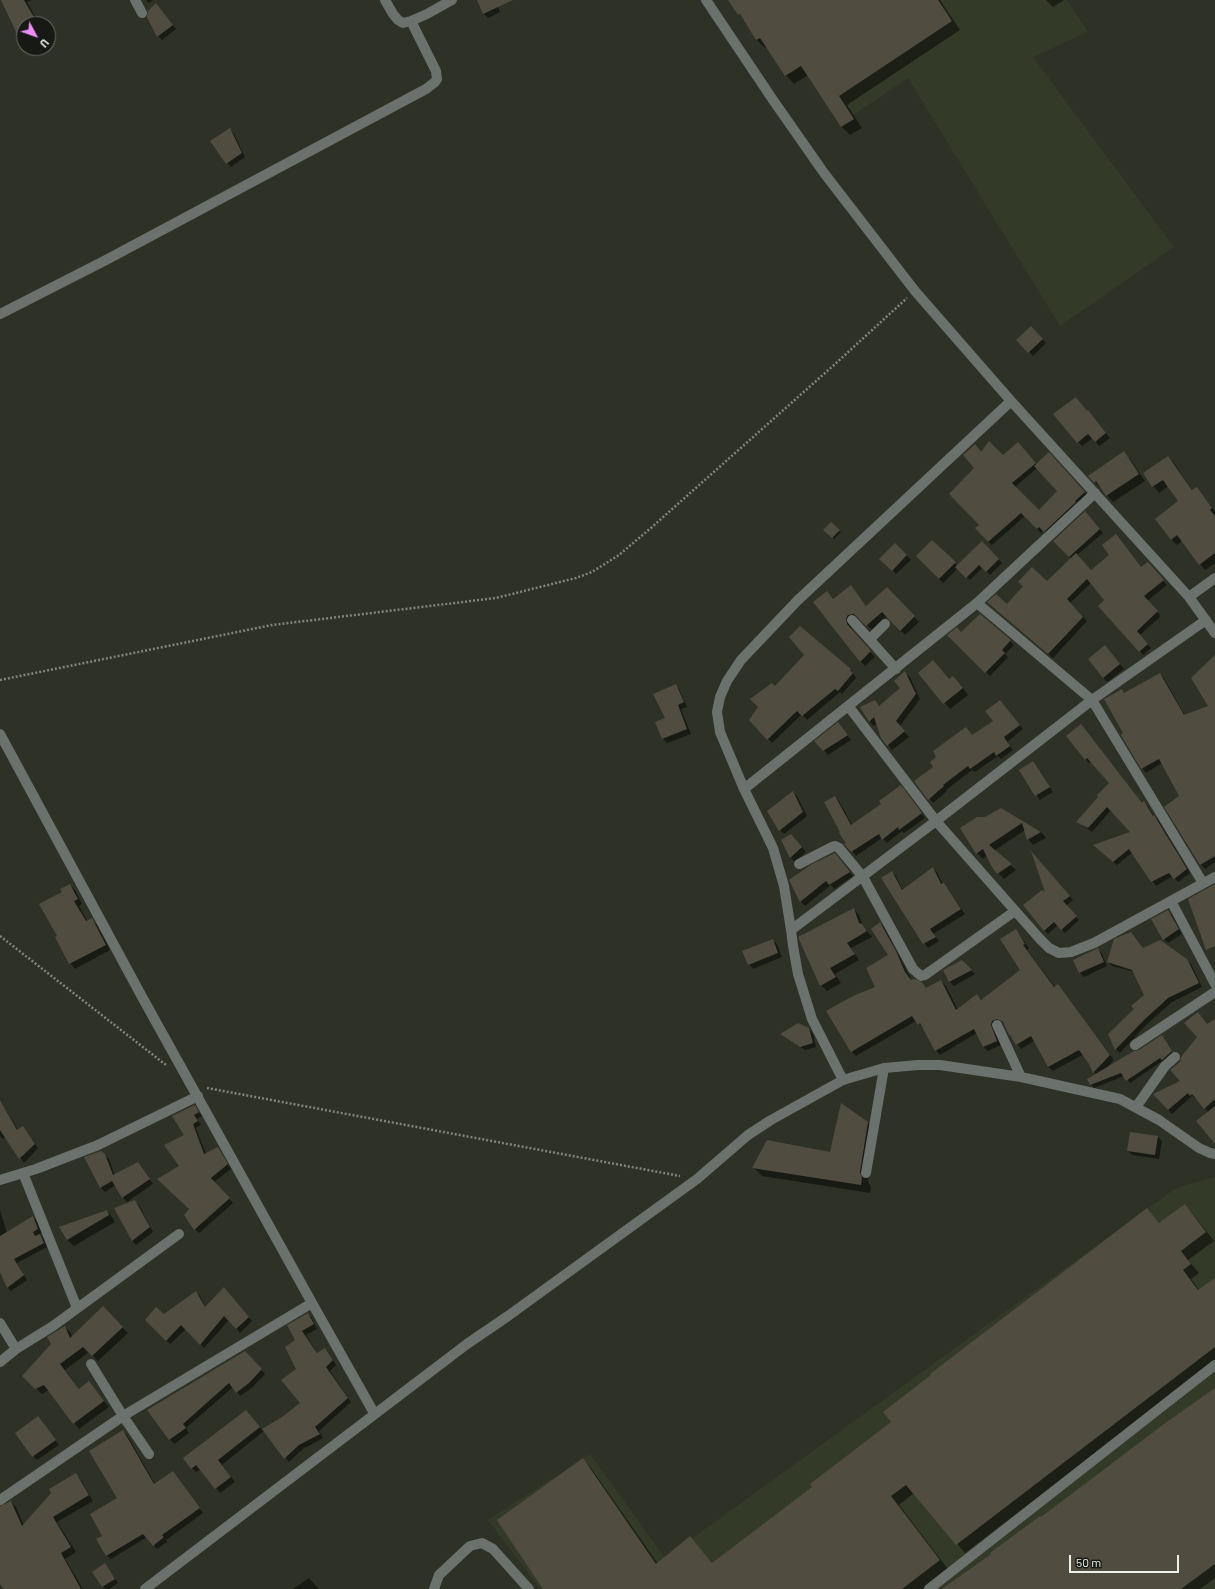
<!DOCTYPE html>
<style>
body{margin:0}
#map{position:relative;width:1215px;height:1589px;overflow:hidden;background:#2e3226;font-family:Barlow,sans-serif}
canvas{display:block}
.north{position:absolute;left:16px;top:16px;width:40px;height:40px;box-sizing:border-box;background:#171914;border:1px solid #6d6f69;border-radius:50%;rotate:131deg;font-size:11px;font-weight:700;line-height:16px;text-align:center;color:#edefe8}
.north::after{content:'';display:block;margin:auto;width:14px;height:18px;background:#ed8cfa;clip-path:polygon(50% 0,100% 100%,50% 72%,0 100%)}
.scale{position:absolute;left:1069px;top:1555px;width:110px;height:18px;box-sizing:border-box;border:2px solid #edefe8;border-top:0;padding-left:5px;font-size:12px;line-height:14px;white-space:nowrap;color:#edefe8;-webkit-text-stroke:3px #171914;paint-order:stroke}
</style>
<div id="map">
<canvas width="1215" height="1589"></canvas>
<div class="north">U</div>
<div class="scale">50 m</div>
</div>
<script>
const context = document.querySelector('canvas').getContext('2d');
context.lineJoin = 'round';
function fillPath(path, color) {
  context.fillStyle = color;
  context.fill(path, 'evenodd');
}
function poly(rows) {
  const path = new Path2D();
  for (const r of rows) {
    path.moveTo(r[0], r[1]);
    for (let i = 2; i < r.length; i += 2) path.lineTo(r[i], r[i + 1]);
  }
  return path;
}
function trace(path, color, width, dash) {
  context.strokeStyle = color;
  context.lineWidth = width;
  context.lineCap = dash ? 'butt' : 'round';
  context.setLineDash(dash || []);
  context.stroke(path);
}
fillPath(poly([
 [766,0,1067,0,1088,32,1033,57,1174,247,1060,326,908,78,849,118],
 [1215,1177,1215,1589,919,1589,918,1587,914,1589,540,1589,488,1520,590,1454,665,1558,1176,1188]
]), '#343a28');
fillPath(poly([
 [2,0,31,0,27,2,39,24,24,24],
 [146,0,153,0,149,3],
 [478,0,495,0,500,12,488,18,484,14],
 [733,0,940,0,960,30,847,105,862,128,850,135,842,127,808,75,794,84,786,75,767,47,765,48,757,40,745,20,739,14],
 [1046,0,1064,0,1053,7],
 [156,4,176,29,162,40,158,36,148,17],
 [230,130,234,134,245,157,231,167,227,163],
 [1031,328,1046,343,1033,356,1018,340],
 [1088,411,1110,438,1099,446,1093,438,1082,446,1055,414],
 [1022,447,1037,465,1053,458,1088,496,1048,535,1044,530,1041,533,1025,516,992,545,988,542,980,525,976,468,981,453,1003,456],
 [1037,468,1058,491,1039,511,1015,487],
 [1123,453,1130,459,1145,481,1113,502,1095,482],
 [1168,457,1174,463,1193,491,1196,488,1215,511,1215,563,1205,570,1182,541,1177,545,1171,539,1179,501,1168,486,1159,493,1144,474],
 [1088,516,1103,533,1077,555,1092,572,1152,567,1167,585,1147,601,1161,616,1140,635,1151,648,1143,655,1106,600,1091,583,1070,603,1087,621,1053,658,993,606,1008,606,1047,582,1072,559,1054,541],
 [831,523,841,532,834,539,825,530],
 [932,541,958,566,982,543,1002,563,990,575,983,567,970,580,958,568,943,583,917,556],
 [895,544,911,560,896,574,881,558],
 [851,586,867,607,887,588,919,622,905,635,887,616,872,630,860,619,853,620,850,624,852,630,875,657,865,666,860,661,832,597,833,599],
 [800,628,851,670,856,678,842,694,840,692,807,720,802,714,772,743,750,720,775,688,805,655],
 [961,633,1010,641,1014,645,1005,654,1008,657,990,676,948,635],
 [1105,646,1124,669,1107,682,1089,659],
 [1215,656,1215,862,1205,869,1201,865,1166,807,1180,796,1162,763,1146,773,1142,768,1122,735,1125,733,1122,690,1125,693,1160,674,1164,678,1185,716,1209,706],
 [905,673,910,677,920,699,900,726,909,737,892,750,888,745,877,723,874,726,869,721,875,702,880,707,901,688],
 [919,673,959,683,968,695,950,709],
 [675,685,679,689,687,707,681,709,691,734,667,743,663,739,666,719],
 [1000,701,1023,729,1007,742,1013,750,1001,759,998,756,975,772,972,770,946,790,947,791,933,803,915,781,995,721],
 [842,728,851,740,828,755,816,741],
 [1068,736,1142,804,1144,803,1148,806,1154,816,1158,820,1190,873,1178,882,1173,876,1156,886,1133,852,1117,865,1099,849,1132,832,1111,810,1092,832,1078,822,1111,783,1091,762,1089,763,1085,759],
 [1033,763,1053,792,1040,800,1020,771],
 [905,791,925,818,904,833,902,831,887,843,882,838,856,856,846,844,847,843,835,797,839,801,852,825],
 [793,792,797,796,807,816,784,834,780,830],
 [1001,809,1041,832,1046,838,1033,845,1028,839,1025,830,994,851,1016,870,1004,879,993,867,987,855,983,859,977,853,985,818],
 [795,839,806,852,795,862,791,858,782,840],
 [1033,855,1073,900,1066,906,1079,920,1065,933,1058,925,1048,934,1044,930,1047,895],
 [838,858,853,876,834,889,831,885,805,906,801,902,790,880],
 [933,868,937,872,943,885,948,889,965,914,933,934,939,941,928,948,924,943,892,872,896,876,903,891],
 [70,885,75,890,82,904,79,906,88,922,91,920,97,925,110,950,75,969,70,963,59,937,63,892],
 [854,909,859,915,863,926,872,937,851,948,859,960,835,974,841,983,827,991,821,985],
 [1168,911,1172,915,1182,934,1168,943,1164,939],
 [880,923,884,927,912,981,921,983,927,989,941,981,946,986,958,1010,977,996,982,1000,1022,970,1016,930,1029,948,1027,950,1055,987,1058,985,1062,990,1114,1060,1107,1067,1139,1051,1162,1036,1174,1055,1166,1062,1164,1060,1130,1083,1124,1076,1094,1088,1088,1079,1096,1075,1084,1054,1053,1071,1048,1067,1034,1041,1021,1049,1002,1022,996,1025,1001,1045,988,1051,983,1047,977,1033,940,1055,936,1050,924,1028,923,1028,916,1021,856,1056,852,1052,889,956],
 [1135,937,1144,949,1186,960,1191,964,1202,987,1172,1002,1147,1024,1120,1053,1116,1049,1109,1034,1136,1009,1145,995,1135,972,1112,966,1108,962],
 [773,940,777,944,782,957,753,969,749,964],
 [1098,949,1102,954,1107,966,1084,977,1080,973,1074,960],
 [962,961,975,974,954,986,950,982,944,971],
 [1215,1020,1215,1143,1209,1113,1196,1098,1195,1099,1192,1096,1172,1114,1168,1110,1181,1081,1180,1062,1207,1025],
 [809,1029,813,1034,816,1047,805,1050,782,1035],
 [0,1100,18,1130,23,1127,38,1148,24,1163,6,1137,3,1139,0,1136],
 [194,1106,202,1116,197,1119,201,1125,196,1128,206,1154,217,1149,231,1169,214,1182,233,1203,199,1233,195,1229,181,1166,185,1135],
 [868,1123,876,1131,868,1181,871,1188,870,1193,762,1176,753,1167,830,1153],
 [1131,1133,1158,1137,1162,1141,1159,1159,1132,1155,1128,1151],
 [101,1152,109,1159,115,1176,138,1163,153,1184,127,1202,123,1198,116,1185,105,1192,101,1188,86,1158],
 [134,1201,139,1205,153,1232,136,1245,132,1241],
 [1185,1205,1193,1214,1214,1241,1188,1260,1199,1273,1191,1279,1199,1290,1215,1279,1215,1361,965,1553,914,1493,899,1505,948,1569,922,1589,544,1589,583,1460,591,1468,658,1564,690,1537,713,1564,813,1487,892,1423,1147,1209,1160,1224],
 [0,1210,7,1233,33,1217,37,1221,42,1233,40,1234,44,1239,47,1247,17,1263,27,1280,11,1291,7,1287,0,1269],
 [107,1211,113,1218,115,1222,74,1246,67,1240],
 [196,1292,200,1296,206,1308,228,1293,252,1321,240,1333,229,1320,204,1348,186,1329,170,1344,146,1320,164,1315],
 [103,1308,128,1333,98,1361,89,1352,65,1370,80,1390,89,1382,109,1407,79,1429,49,1390,42,1394,24,1376,53,1344,65,1327,71,1333,72,1337],
 [308,1314,312,1318,317,1329,306,1335,318,1354,325,1349,329,1353,336,1365,330,1371,351,1402,319,1431,323,1438,303,1449,289,1462,265,1430,222,1465,235,1482,220,1493,201,1469,196,1472,192,1468,250,1416,262,1430,283,1418,302,1403,298,1369,297,1340],
 [244,1352,265,1374,253,1387,240,1396,233,1387,186,1428,189,1433,174,1444,148,1410],
 [1215,1389,1215,1578,1200,1589,944,1589],
 [38,1418,59,1445,37,1460,33,1456],
 [123,1431,127,1435,155,1484,177,1477,203,1513,166,1540,167,1542,157,1549,147,1537,111,1559,106,1555,104,1536,118,1498],
 [76,1475,81,1480,93,1501,57,1522,76,1552,65,1559,83,1589,5,1589,0,1581,0,1507,11,1502,16,1507,24,1526],
 [105,1565,118,1583,109,1589,105,1589,103,1586],
 [309,1578,319,1589,293,1589]
]), '#0007');
fillPath(poly([
 [1,0,24,0,38,24,24,24,24,49],
 [477,0,513,0,483,14],
 [728,0,938,0,952,21,839,96,854,119,841,127,801,66,785,76,760,38,756,40,740,14,738,15],
 [156,3,173,25,157,37,147,17,148,11],
 [230,128,242,153,226,164,210,141],
 [1031,326,1043,339,1028,353,1016,340],
 [1076,397,1087,411,1088,410,1106,433,1095,442,1088,434,1077,443,1053,414],
 [989,441,1003,455,1018,442,1036,463,1012,483,1039,510,1057,491,1034,466,1049,452,1085,492,1075,501,1076,502,1044,532,1039,527,1037,529,1021,513,988,542,975,528,979,525,949,494,974,468,963,455,975,444,981,452],
 [1124,451,1139,474,1106,496,1096,481,1094,483,1088,476],
 [1168,456,1192,490,1197,487,1212,508,1210,510,1215,516,1215,553,1199,565,1177,535,1171,540,1155,519,1178,501,1163,480,1152,487,1143,473],
 [1085,511,1100,529,1069,557,1053,541],
 [831,522,840,530,832,538,823,530],
 [1116,534,1141,567,1148,562,1164,580,1144,596,1158,611,1137,631,1148,644,1139,652,1098,606,1104,600,1087,579,1067,599,1083,617,1048,654,987,602,996,594,1007,604,1023,586,1018,582,1032,567,1047,581,1076,553,1091,570,1109,555,1102,545],
 [932,540,956,562,939,579,916,556],
 [982,541,999,559,986,572,979,565,966,578,955,567],
 [895,543,907,555,892,571,879,559],
 [851,585,866,606,887,587,915,616,900,631,882,612,866,626,854,614,848,615,846,618,847,624,871,651,860,662,813,602,827,591,833,599],
 [980,614,1011,640,1002,650,1005,653,985,673,947,635,957,627,961,632],
 [800,626,851,669,850,670,853,673,838,691,835,689,802,716,797,711,767,740,749,720,758,707,750,699,772,683,775,686,804,655,789,637],
 [1105,645,1120,664,1103,678,1088,659],
 [1215,655,1215,856,1200,865,1164,807,1179,796,1159,759,1141,769,1121,735,1123,733,1104,699,1122,689,1124,693,1160,673,1184,715,1208,706,1191,678],
 [933,660,949,679,953,676,963,688,943,704,918,673],
 [905,671,916,694,896,721,905,731,887,746,881,738,874,717,869,722,860,707,875,700,879,706,900,688,894,681],
 [676,684,684,702,678,705,687,729,662,739,655,722,665,718,653,694],
 [1000,700,1020,725,1004,737,1010,746,996,756,994,752,970,769,968,766,943,785,944,786,928,800,914,781,933,767,930,762,936,757,933,751,966,727,972,735,993,721,985,711],
 [838,722,848,735,823,751,814,741],
 [1081,724,1142,803,1144,801,1153,816,1154,815,1187,869,1174,879,1169,873,1151,882,1129,849,1113,862,1093,845,1130,832,1107,807,1088,828,1076,822,1098,797,1097,795,1109,783,1087,758,1085,760,1066,736],
 [1033,761,1050,787,1035,796,1019,770],
 [901,785,922,813,899,830,898,827,882,840,879,834,851,852,844,844,846,843,839,833,840,832,824,802,835,796,851,825,881,804,879,801],
 [793,791,803,812,779,831,767,811],
 [1001,808,1041,832,1027,840,1022,823,989,845,1012,864,997,874,992,867,983,849,976,854,960,828,977,817,985,817],
 [791,834,802,847,790,858,781,840],
 [1031,851,1070,896,1063,901,1077,916,1061,930,1054,922,1044,931,1023,905,1042,890,1045,892],
 [835,853,850,872,829,885,826,881,800,902,789,880,812,864],
 [933,867,941,884,944,883,961,909,930,929,936,937,923,944,881,878,892,871,902,890],
 [70,884,78,899,74,901,86,921,92,918,106,945,69,964,55,937,57,936,39,904,62,892,60,889],
 [1215,884,1215,946,1206,950,1188,899],
 [854,908,859,923,862,924,867,931,847,943,855,954,830,968,836,977,820,986,798,937],
 [1168,910,1179,929,1163,940,1151,919],
 [880,922,896,951,905,972,911,980,914,979,922,982,926,988,941,980,956,1010,977,994,981,1000,1020,970,1000,939,1016,929,1025,944,1023,945,1054,987,1058,984,1110,1055,1093,1073,1089,1064,1079,1050,1048,1067,1031,1036,1016,1045,1010,1035,1009,1035,1003,1022,997,1019,992,1021,991,1025,997,1041,983,1047,974,1029,935,1051,920,1023,918,1025,912,1016,851,1052,826,1011,853,996,875,987,866,968,888,955,871,929],
 [1131,932,1143,948,1160,940,1187,959,1199,983,1168,998,1144,1020,1115,1050,1108,1034,1134,1009,1131,1006,1144,995,1132,970,1107,962,1114,939],
 [773,939,778,953,748,965,742,951],
 [1098,948,1104,962,1079,973,1073,960],
 [962,960,972,970,949,982,943,970],
 [1198,1012,1207,1024,1215,1019,1215,1099,1204,1109,1192,1094,1190,1096,1188,1093,1168,1110,1153,1094,1180,1081,1170,1070,1180,1062,1181,1057,1197,1037,1184,1023],
 [798,1023,809,1028,813,1043,800,1047,780,1034],
 [1162,1035,1172,1051,1162,1060,1160,1058,1126,1081,1121,1073,1090,1085,1087,1079,1134,1051,1139,1050],
 [0,1100,17,1130,23,1126,35,1144,19,1159,0,1130],
 [841,1103,868,1122,860,1172,862,1178,861,1185,752,1168,767,1140,830,1152],
 [195,1105,199,1112,194,1115,198,1121,193,1124,204,1154,218,1147,228,1164,211,1178,230,1198,194,1230,184,1215,189,1209,157,1179,179,1166,164,1145,184,1135,172,1116],
 [1215,1106,1215,1144,1196,1121],
 [1130,1132,1158,1136,1155,1155,1127,1151],
 [101,1151,105,1154,113,1175,138,1162,150,1179,122,1198,112,1181,100,1188,84,1157],
 [135,1200,150,1227,132,1241,114,1208],
 [1185,1204,1206,1232,1181,1251,1191,1264,1183,1270,1198,1290,1215,1278,1215,1347,956,1545,906,1485,891,1496,940,1560,902,1589,543,1589,497,1520,583,1458,656,1564,690,1536,712,1563,812,1487,810,1484,891,1422,883,1412,931,1375,930,1374,1147,1208,1159,1223],
 [107,1210,109,1215,67,1240,59,1227],
 [33,1216,38,1229,33,1232,35,1236,40,1234,44,1243,14,1259,24,1275,7,1288,0,1272,0,1236],
 [224,1287,249,1317,236,1329,224,1316,200,1345,181,1325,166,1341,145,1320,156,1307,164,1314,196,1291,205,1307],
 [103,1306,123,1327,92,1356,83,1347,60,1364,79,1389,89,1381,104,1401,73,1424,44,1385,35,1389,22,1376,51,1344,47,1337,65,1326,70,1338],
 [308,1313,314,1324,302,1331,317,1353,325,1348,333,1360,326,1367,348,1398,315,1427,320,1434,299,1445,284,1459,262,1429,282,1417,300,1403,281,1380,296,1369,285,1347,295,1340,287,1325],
 [245,1351,262,1369,249,1383,236,1393,229,1383,183,1424,186,1428,169,1440,147,1410],
 [1215,1388,1215,1564,1181,1589,942,1589,991,1554,990,1553,1040,1516,1041,1517,1168,1421],
 [246,1410,260,1427,218,1460,231,1477,215,1489,196,1465,191,1469,183,1458],
 [38,1416,56,1440,32,1457,15,1433],
 [123,1430,154,1484,173,1471,200,1508,162,1535,164,1537,153,1546,143,1534,106,1556,96,1539,102,1536,90,1514,117,1498,89,1451],
 [76,1473,89,1495,53,1517,71,1547,61,1553,81,1589,4,1589,0,1584,0,1506,11,1501,22,1526,51,1493,49,1489],
 [105,1563,115,1579,102,1587,92,1572]
]), '#514c40');
trace(poly([
 [0,680,272,625,496,598,576,578,592,572,619,555,652,527,834,365,907,298],
 [0,936,166,1065],
 [207,1088,680,1176]
]), '#81847a', 2.5, [2, 2]);
trace(poly([
 [135,0,142,13],
 [385,0,393,14,398,20,403,23,411,21,427,14,452,0],
 [706,0,773,100,824,173,915,291,1011,401,1189,597,1215,633],
 [0,314,106,260,426,89,435,82,437,79,436,71,411,21],
 [1189,597,1215,578],
 [977,603,1092,700,1203,883],
 [852,620,896,669],
 [870,639,885,624],
 [849,707,936,821,1040,939,1049,948,1059,953,1071,952,1094,943,1215,877],
 [0,734,141,995,312,1303,374,1413],
 [744,789,977,603,1095,493],
 [799,864,832,847,835,846,839,848,863,877,913,969,921,976,925,975,1015,911],
 [1171,901,1215,984],
 [791,930,784,886,773,848,744,789,720,732,717,712,720,697,727,681,741,660,797,601,1011,401],
 [997,1025,1021,1077],
 [1135,1045,1215,992],
 [843,1080,812,1019,798,974,793,946,791,930,936,821,1092,700,1206,620],
 [1136,1107,1165,1066,1175,1057],
 [23,1173,77,1308],
 [866,1173,884,1068],
 [0,1180,36,1169,98,1145,198,1096],
 [0,1323,16,1349],
 [0,1362,16,1349,53,1326,179,1234],
 [91,1364,123,1416,149,1454],
 [0,1500,123,1416,312,1303],
 [145,1589,467,1344,508,1316,697,1179,748,1135,771,1120,843,1080,884,1068,918,1065,940,1065,1021,1077,1120,1099,1159,1120,1199,1148,1210,1153,1215,1154],
 [434,1589,439,1575,470,1546,482,1543,493,1549,529,1589],
 [929,1589,1215,1365]
]), '#6b716d', 10);
</script>
